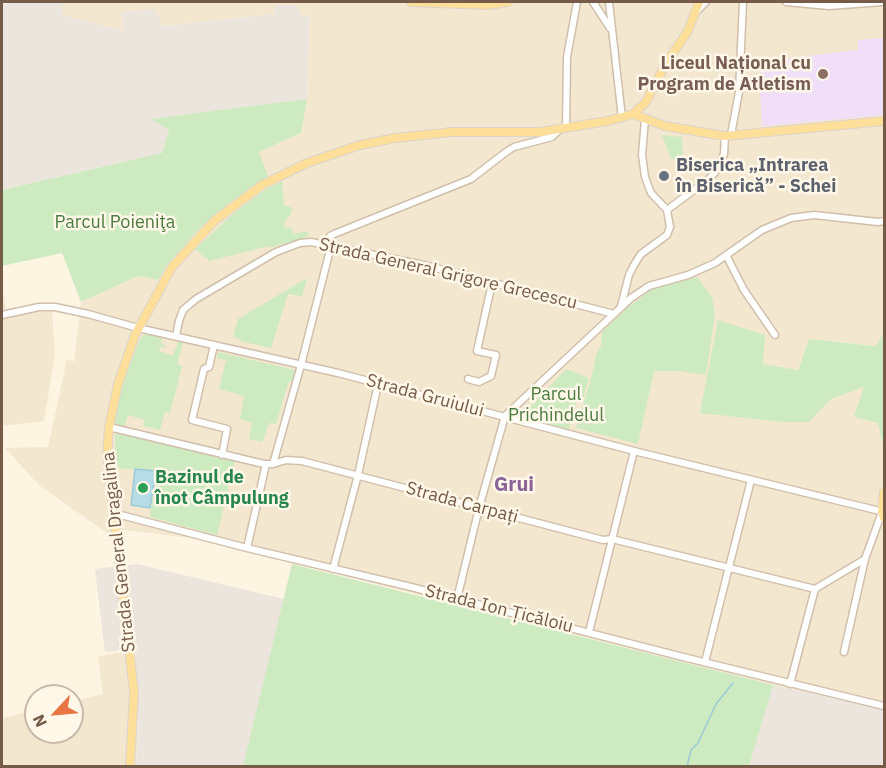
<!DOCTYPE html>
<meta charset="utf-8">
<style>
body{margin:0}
#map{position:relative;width:886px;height:768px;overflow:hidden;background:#fdf4e2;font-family:"IBM Plex Sans",sans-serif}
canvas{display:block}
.frame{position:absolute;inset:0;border:3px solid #755b48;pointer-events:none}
.north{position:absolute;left:24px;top:684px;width:60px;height:60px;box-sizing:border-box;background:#fff8e9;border:2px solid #c8b9a9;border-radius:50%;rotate:244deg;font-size:16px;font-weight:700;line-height:24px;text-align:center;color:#755b48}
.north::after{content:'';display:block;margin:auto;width:21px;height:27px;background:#ea7544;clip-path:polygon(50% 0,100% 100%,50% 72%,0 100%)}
</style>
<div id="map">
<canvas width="886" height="768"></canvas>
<div class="frame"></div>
<div class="north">N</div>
</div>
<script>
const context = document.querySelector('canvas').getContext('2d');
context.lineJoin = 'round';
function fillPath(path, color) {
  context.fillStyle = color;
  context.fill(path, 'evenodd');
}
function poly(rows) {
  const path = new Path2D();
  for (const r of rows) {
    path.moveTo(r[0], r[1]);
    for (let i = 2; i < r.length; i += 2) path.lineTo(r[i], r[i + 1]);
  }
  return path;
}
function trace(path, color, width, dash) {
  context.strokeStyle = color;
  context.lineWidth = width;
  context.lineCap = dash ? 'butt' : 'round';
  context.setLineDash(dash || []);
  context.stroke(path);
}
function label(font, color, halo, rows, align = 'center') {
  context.font = font + ' "IBM Plex Sans",sans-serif';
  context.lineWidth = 5;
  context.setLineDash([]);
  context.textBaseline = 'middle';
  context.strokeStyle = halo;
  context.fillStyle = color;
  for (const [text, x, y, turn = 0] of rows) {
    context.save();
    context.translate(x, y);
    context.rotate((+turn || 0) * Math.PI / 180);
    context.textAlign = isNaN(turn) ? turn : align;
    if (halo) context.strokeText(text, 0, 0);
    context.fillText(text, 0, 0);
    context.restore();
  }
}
fillPath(poly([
 [63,2,884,2,884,332,877,346,809,339,798,370,762,364,700,412,783,422,809,422,831,399,864,386,879,423,883,445,884,446,884,709,773,685,204,540,126,530,110,535,40,486,5,448,48,447,67,359,74,362,81,302,138,276,158,280,167,265,200,228,231,202,259,152,301,133,307,99,310,15,301,16,297,9,275,5,274,14,163,26,121,12,125,31,61,15],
 [2,284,7,315,52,311,55,355,44,421,2,426],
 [125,652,138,730,136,766,2,766,2,718,36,710,36,732,72,732,72,702,103,694,98,656]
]), '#f4e7d0');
fillPath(poly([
 [8,2,63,2,62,15,124,31,121,12,155,9,163,26,274,14,275,5,297,5,301,16,310,15,307,99,152,119,169,130,162,153,2,190,2,3,7,4],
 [137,564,284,599,243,766,136,766,138,730,135,649,105,652,95,569],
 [773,685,884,709,884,766,749,766]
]), '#ebe5dd');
fillPath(poly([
 [884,38,884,115,762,126,760,89,762,59,780,59,858,50,858,40]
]), '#f1dff9');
fillPath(poly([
 [307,99,301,133,259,152,268,177,231,202,200,228,167,265,158,280,138,276,81,302,62,253,2,266,2,190,162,153,169,130,151,119],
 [662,135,682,137,683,158,671,159],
 [282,181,284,205,292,208,292,212,284,223,285,228,292,228,294,234,308,231,309,236,270,248,269,246,209,261,195,249,234,213,263,191],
 [697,277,712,297,715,314,706,375,680,371,654,371,638,444,576,428,592,375,596,354,601,346,602,332,626,309,652,289],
 [307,278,302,296,288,294,271,348,240,341,239,339,233,337,238,319],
 [718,320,765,335,763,364,798,370,809,339,876,346,884,332,884,446,883,446,878,423,854,417,864,387,831,399,809,422,783,422,700,413],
 [144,335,153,335,162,338,161,343,165,345,165,348,160,347,159,351,173,356,178,342,183,343,177,364,182,366,170,413,165,412,160,430,143,426,145,420,128,415,124,427,113,424,125,378,140,339],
 [218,352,295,370,293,382,289,381,276,424,269,423,262,442,249,439,252,423,240,419,244,396,219,389,226,360,217,358],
 [566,369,589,378,583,399,578,398,568,431,521,417],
 [118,432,235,460,217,535,150,517,156,471,115,468,115,435],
 [292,564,773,685,749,766,243,766]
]), '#ceeac0');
const water = poly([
 [135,469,156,471,150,508,131,505,135,469]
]);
fillPath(water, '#b6dce6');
trace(water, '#9ccbd8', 1.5);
trace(poly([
 [687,766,691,750,698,743,716,704,733,683]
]), '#9ccbd8', 1.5);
const minor = poly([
 [593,2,610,28],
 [609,2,622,118],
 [786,2,829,6,882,2],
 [698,10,706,2],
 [566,128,567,57,577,2],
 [731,135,739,92,743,2],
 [667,210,710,178,717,170,724,154,725,136],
 [329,246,330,236,334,234,471,179,506,152,514,147,552,137,559,130],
 [726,255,744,290,775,335],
 [621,306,629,275,634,265,641,254,667,235,670,227,667,210,651,193,645,177,642,155,645,119],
 [2,315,39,307,55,307,88,314,138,328,338,373,634,451,884,512],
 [176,336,179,321,183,310,196,299,276,252,300,243,311,242,428,266,614,314],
 [214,345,209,367,204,369,192,420,227,429,222,455],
 [468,379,479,382,491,376,496,355,477,351,492,283],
 [109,427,264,464,273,464,286,460,302,461,603,540,612,539,815,589],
 [273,464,301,365,331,246],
 [113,513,247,548,411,587,683,657,884,706],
 [247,548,266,464],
 [333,569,358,475,378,384],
 [457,599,479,508,505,416,631,298,649,286,688,275,715,263,762,230,791,218,814,215,878,222,884,221],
 [589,632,634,451],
 [844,652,865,559],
 [705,662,751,480],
 [790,684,815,589,865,559,882,512]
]);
const major = poly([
 [411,2,488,5,508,2],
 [633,114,665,126,725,136,884,121],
 [884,492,882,512,884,518],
 [130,766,134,692,107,456,109,427,118,384,135,335,172,267,214,221,262,185,307,163,360,145,395,138,452,132,540,132,608,121,633,114,646,102,665,65,688,31,699,2]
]);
trace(minor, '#d0bfab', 9);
trace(major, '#dbd4cf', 10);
trace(minor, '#fff', 6);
trace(major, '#fddf99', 8);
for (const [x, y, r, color] of [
 [823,74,6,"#8d6e63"],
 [664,176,6,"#6b7280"],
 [143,488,6,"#2e9e5b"]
]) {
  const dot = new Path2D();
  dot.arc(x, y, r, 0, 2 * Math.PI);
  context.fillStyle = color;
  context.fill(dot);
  trace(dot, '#fff8e9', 2);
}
label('bold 18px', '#785e54', '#fff8e9', [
 ["Liceul Național cu",811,64],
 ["Program de Atletism",811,85]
], 'right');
label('bold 18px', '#5b616d', '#fff8e9', [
 ["Biserica „Intrarea",676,166],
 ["în Biserică” - Schei",676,187]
], 'left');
label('18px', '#4c7b40', '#fff8e9', [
 ["Parcul Poieniţa",115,223],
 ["Parcul",556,395],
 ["Prichindelul",556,416]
]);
label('18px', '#755b48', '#fff8e9', [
 ["Strada General Grigore Grecescu",448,274,13],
 ["Strada Gruiului",425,396,15],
 ["Strada Carpați",462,503,15],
 ["Strada General Dragalina",119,552,-96],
 ["Strada Ion Țicăloiu",499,609,14]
]);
label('bold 18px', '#27864d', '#fff8e9', [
 ["Bazinul de",155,478],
 ["înot Câmpulung",155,499]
], 'left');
label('bold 20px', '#8a6398', '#fff8e9', [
 ["Grui",514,485]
]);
</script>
